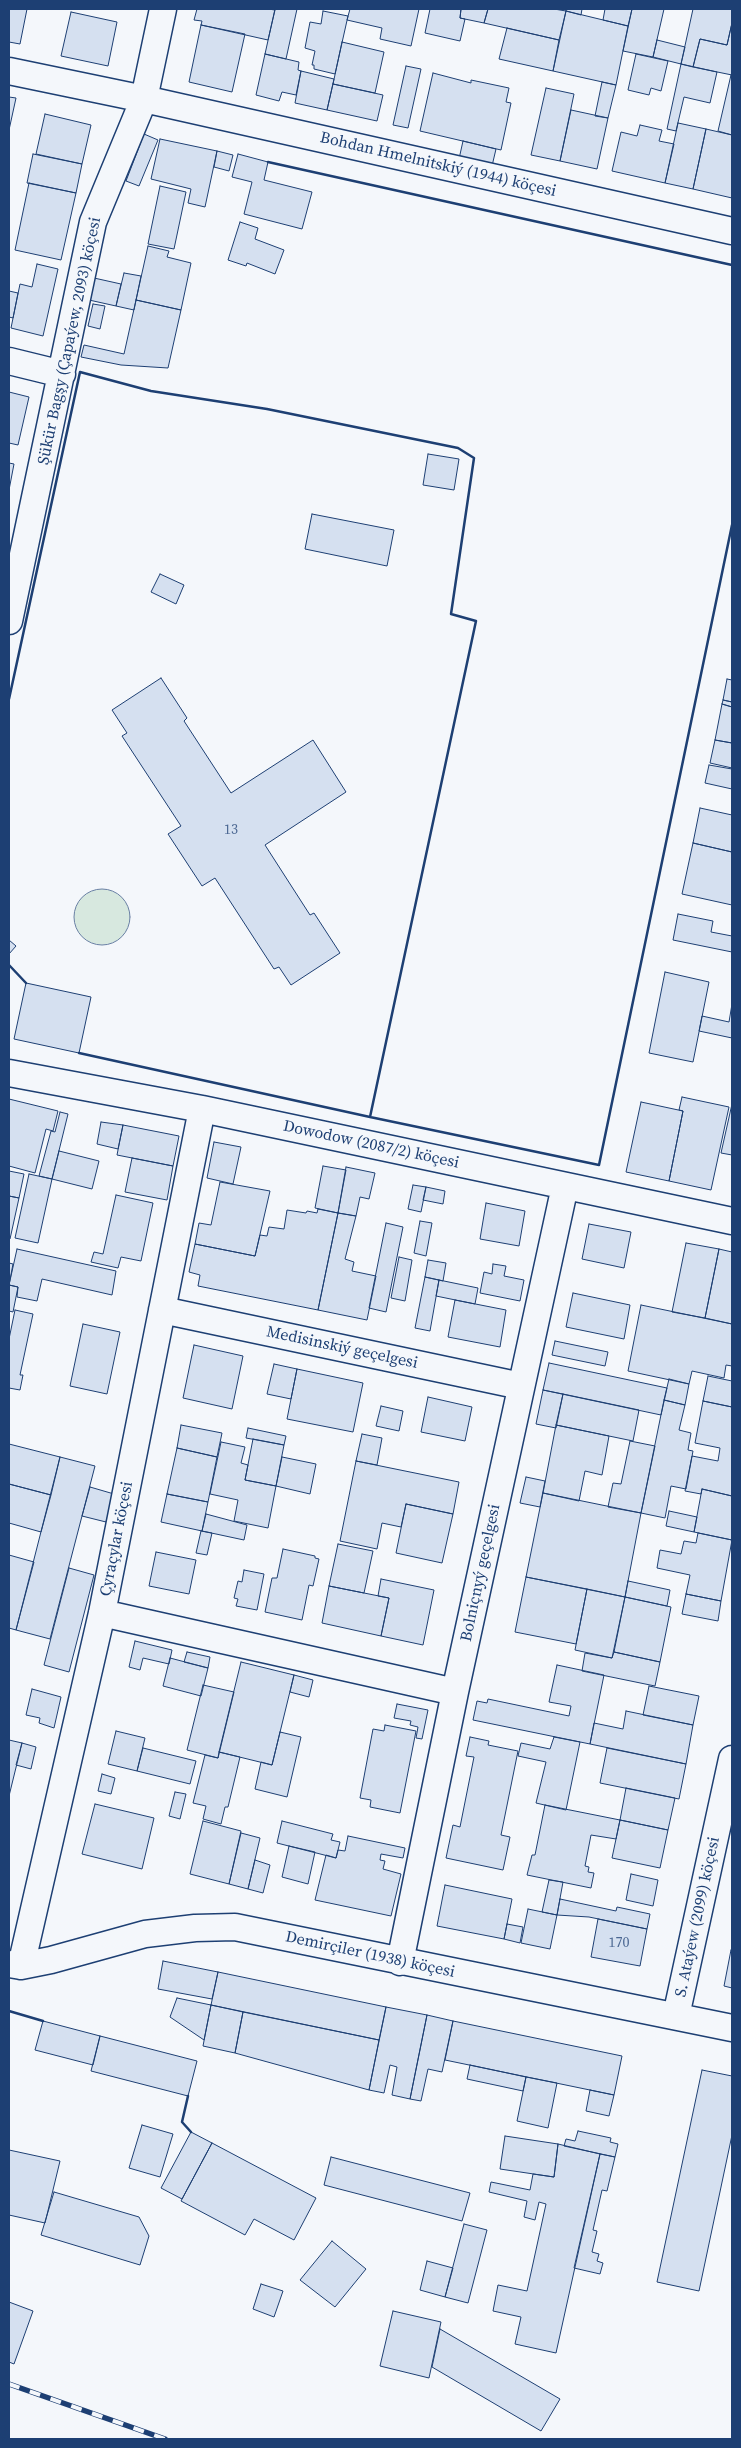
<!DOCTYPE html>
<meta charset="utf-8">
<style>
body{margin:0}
#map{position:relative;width:741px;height:2448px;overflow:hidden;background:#f4f7fb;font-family:"Source Serif 4",serif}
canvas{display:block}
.frame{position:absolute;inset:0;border:10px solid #1d3f73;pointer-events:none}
</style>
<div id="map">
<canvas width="741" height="2448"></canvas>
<div class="frame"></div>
</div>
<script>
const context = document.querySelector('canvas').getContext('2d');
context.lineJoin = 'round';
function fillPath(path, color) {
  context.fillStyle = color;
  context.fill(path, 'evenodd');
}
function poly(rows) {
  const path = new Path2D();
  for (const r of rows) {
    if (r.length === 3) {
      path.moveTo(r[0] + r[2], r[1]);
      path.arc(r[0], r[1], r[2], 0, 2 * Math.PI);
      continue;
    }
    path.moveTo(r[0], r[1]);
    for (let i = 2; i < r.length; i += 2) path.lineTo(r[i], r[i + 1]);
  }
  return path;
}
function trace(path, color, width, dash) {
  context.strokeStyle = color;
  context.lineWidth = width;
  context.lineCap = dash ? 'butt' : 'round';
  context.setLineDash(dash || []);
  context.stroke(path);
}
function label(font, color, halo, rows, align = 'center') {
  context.font = font + ' "Source Serif 4",serif';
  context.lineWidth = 4;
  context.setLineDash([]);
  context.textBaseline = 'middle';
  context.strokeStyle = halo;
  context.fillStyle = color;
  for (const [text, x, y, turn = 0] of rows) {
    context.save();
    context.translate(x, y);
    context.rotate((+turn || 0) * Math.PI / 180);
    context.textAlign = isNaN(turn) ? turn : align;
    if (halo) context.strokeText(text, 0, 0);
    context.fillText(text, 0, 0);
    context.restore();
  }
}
const green = poly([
 [102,917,28]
]);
fillPath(green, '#d7e8df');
trace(green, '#687fa3', 1);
const building = poly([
 [9,9,27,9,20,44,9,42,9,9],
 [197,9,268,9,275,10,268,40,201,25,202,21,194,20,197,9],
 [275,9,297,9,286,59,265,54,275,9],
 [350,9,419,9,411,46,380,39,382,28,347,20,350,9],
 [430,9,461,9,460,18,465,19,460,41,425,33,430,9],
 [461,9,488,9,484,23,460,18,461,9],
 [488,9,554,9,566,11,559,40,484,23,488,9],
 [566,9,582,9,581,15,566,11,566,9],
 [605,9,632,9,628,26,603,20,605,9],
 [632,9,664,9,653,57,623,51,632,9],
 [693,9,732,9,732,23,727,45,700,39,693,67,681,64,693,9],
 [323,11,348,16,335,74,314,69,314,65,312,65,315,51,305,48,310,22,321,24,323,11],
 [566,11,628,26,616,85,553,71,566,11],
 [71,12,117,22,108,66,61,56,71,12],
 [732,23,732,75,693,67,700,39,727,45,732,23],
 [201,25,245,34,232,92,189,82,201,25],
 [507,28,559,40,553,71,499,59,507,28],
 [657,40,685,47,681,64,653,57,657,40],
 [342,42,384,52,375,93,333,84,342,42],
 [265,54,299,62,298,70,301,71,296,95,282,92,279,101,256,95,265,54],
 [636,54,668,61,661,91,651,88,649,95,628,90,636,54],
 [681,64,717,72,710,103,684,97,676,131,667,129,681,64],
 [406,66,421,69,408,128,393,125,406,66],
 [301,71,334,79,327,110,295,103,301,71],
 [433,73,471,83,471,80,509,88,506,102,511,103,501,150,420,131,433,73],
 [731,75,732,75,732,135,718,131,731,75],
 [602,82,616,85,608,118,595,116,602,82],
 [333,84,383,95,377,121,327,110,333,84],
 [546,88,574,94,560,161,531,155,546,88],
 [9,97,16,98,9,130,9,97],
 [571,110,608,118,597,169,560,161,571,110],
 [45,114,91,125,82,164,36,154,45,114],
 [678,123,706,129,693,189,665,183,678,123],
 [640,125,662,130,659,141,674,144,665,183,612,171,621,132,637,136,640,125],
 [706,129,732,135,732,198,693,189,706,129],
 [144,134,158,140,139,186,126,181,144,134],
 [160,139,217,151,205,207,188,203,191,189,151,179,160,139],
 [463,141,496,149,492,166,459,159,463,141],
 [217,151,233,155,229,171,214,167,217,151],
 [33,154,82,164,76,193,27,183,33,154],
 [238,154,268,162,264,180,312,192,302,229,244,214,252,182,232,177,238,154],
 [29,183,76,193,61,260,15,250,29,183],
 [160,186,186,192,174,249,148,244,160,186],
 [240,222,258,228,255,239,284,250,275,274,247,263,246,266,228,260,240,222],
 [148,246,169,251,167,257,191,263,181,310,136,300,148,246],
 [37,264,58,269,43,336,11,328,20,284,32,287,37,264],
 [124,273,141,276,134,310,116,306,124,273],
 [94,278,121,284,116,306,89,300,94,278],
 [9,291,18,293,13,318,9,317,9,291],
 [136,300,181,310,168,368,121,365,81,357,84,345,124,354,136,300],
 [93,304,105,306,100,329,88,326,93,304],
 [9,392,29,397,18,445,9,443,9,392],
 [428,454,459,459,454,490,423,485,428,454],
 [9,463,14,464,9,490,9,463],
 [312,514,394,530,387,566,305,549,312,514],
 [160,574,184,585,176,604,151,592,160,574],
 [161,678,187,718,184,721,231,793,313,740,346,792,265,845,310,915,314,913,340,953,291,985,279,967,274,969,215,878,202,886,168,834,181,826,122,736,127,733,112,710,161,678],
 [727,679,732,680,732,702,723,700,727,679],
 [723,700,732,702,732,707,722,704,723,700],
 [722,704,732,707,732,743,715,740,722,704],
 [715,740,732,743,732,768,710,763,715,740],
 [709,765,732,769,732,789,705,783,709,765],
 [700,808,732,815,732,852,693,843,700,808],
 [693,843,732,852,732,905,682,894,693,843],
 [678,914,713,921,711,932,732,936,732,952,673,940,678,914],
 [9,940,16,946,9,954,9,940],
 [665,972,709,982,693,1062,649,1053,665,972],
 [26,983,91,997,79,1053,14,1039,26,983],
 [732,1004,732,1038,699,1031,702,1016,729,1022,732,1004],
 [682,1097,729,1107,711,1190,669,1181,683,1111,679,1110,682,1097],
 [9,1099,58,1111,53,1131,46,1129,35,1173,9,1166,9,1099],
 [641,1102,683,1111,669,1181,626,1172,641,1102],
 [732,1104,732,1155,721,1153,732,1104],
 [60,1112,68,1114,52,1179,39,1176,51,1131,55,1132,60,1112],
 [101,1122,123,1125,118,1149,97,1144,101,1122],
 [123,1125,179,1136,173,1166,117,1155,123,1125],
 [214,1142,241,1147,233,1184,207,1178,214,1142],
 [59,1151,99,1161,92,1189,52,1179,59,1151],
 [132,1158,173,1166,167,1200,125,1192,132,1158],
 [323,1166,346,1170,338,1213,315,1208,323,1166],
 [346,1167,375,1173,369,1199,360,1197,356,1216,338,1213,346,1167],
 [9,1171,24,1174,19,1198,9,1196,9,1171],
 [29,1174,52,1179,38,1243,15,1238,29,1174],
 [220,1182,270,1191,255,1256,195,1244,199,1223,211,1225,220,1182],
 [413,1185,426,1187,421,1212,408,1209,413,1185],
 [426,1187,445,1191,443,1204,423,1200,426,1187],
 [116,1195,153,1203,141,1261,121,1257,118,1268,91,1262,94,1252,103,1254,116,1195],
 [9,1196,19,1198,10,1239,9,1238,9,1196],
 [486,1203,525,1211,519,1246,480,1239,486,1203],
 [318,1209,338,1213,318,1310,198,1286,200,1275,189,1272,195,1244,255,1256,260,1235,267,1236,269,1227,284,1229,287,1210,306,1213,307,1211,317,1213,318,1209],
 [338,1213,356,1216,345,1259,354,1262,352,1271,376,1276,367,1320,318,1310,338,1213],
 [420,1221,432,1223,426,1256,414,1253,420,1221],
 [386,1223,403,1227,386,1312,369,1308,386,1223],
 [589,1224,631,1232,624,1268,582,1259,589,1224],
 [686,1243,719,1249,705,1318,672,1312,686,1243],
 [17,1249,116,1271,112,1295,42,1279,37,1301,17,1297,18,1287,9,1285,17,1249],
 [719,1249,732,1252,732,1324,705,1318,719,1249],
 [399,1257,412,1260,405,1301,391,1298,399,1257],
 [428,1260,446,1263,443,1281,425,1277,428,1260],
 [9,1263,13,1264,9,1285,18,1287,13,1312,9,1311,9,1263],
 [493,1264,506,1266,504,1276,524,1280,520,1301,480,1293,484,1272,492,1274,493,1264],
 [425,1277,439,1280,430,1331,415,1328,425,1277],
 [439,1280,478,1288,475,1304,436,1296,439,1280],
 [573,1293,630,1305,624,1339,566,1327,573,1293],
 [455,1300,506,1310,500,1347,448,1337,455,1300],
 [641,1305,732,1324,732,1366,726,1365,724,1378,692,1371,689,1384,628,1371,641,1305],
 [15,1310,33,1314,20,1375,23,1375,20,1390,9,1388,9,1339,15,1310],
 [83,1324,120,1332,107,1394,70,1386,83,1324],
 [555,1341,608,1352,605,1366,552,1355,555,1341],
 [194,1345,243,1356,232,1409,183,1398,194,1345],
 [549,1363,667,1388,661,1415,543,1390,549,1363],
 [274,1364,297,1369,291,1399,267,1394,274,1364],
 [297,1369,363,1383,353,1432,287,1419,297,1369],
 [708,1376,732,1381,732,1407,703,1401,708,1376],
 [669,1379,689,1384,685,1405,664,1400,669,1379],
 [543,1390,563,1394,556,1428,536,1424,543,1390],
 [563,1394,639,1410,633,1441,556,1425,563,1394],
 [428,1397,472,1407,465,1441,421,1432,428,1397],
 [664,1400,685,1405,679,1430,691,1433,688,1450,693,1451,686,1489,671,1486,665,1518,641,1513,664,1400],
 [703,1401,732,1407,732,1496,702,1489,701,1494,685,1491,692,1456,718,1461,720,1448,695,1443,703,1401],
 [381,1406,403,1411,399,1431,376,1426,381,1406],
 [181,1425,222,1433,217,1457,177,1448,181,1425],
 [556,1425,609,1436,602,1475,585,1471,579,1501,543,1493,556,1425],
 [248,1428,286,1436,284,1445,246,1438,248,1428],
 [362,1434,382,1438,377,1465,356,1461,362,1434],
 [253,1439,284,1445,276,1486,245,1480,253,1439],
 [630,1441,655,1446,641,1513,608,1507,613,1483,621,1484,630,1441],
 [221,1442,245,1447,241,1463,248,1465,245,1480,276,1486,268,1528,234,1521,238,1500,210,1494,221,1442],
 [9,1444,60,1457,51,1495,9,1484,9,1444],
 [177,1448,217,1457,208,1502,167,1494,177,1448],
 [60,1457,95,1466,50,1639,16,1630,60,1457],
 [282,1457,316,1464,310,1494,276,1486,282,1457],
 [356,1461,459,1482,453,1514,406,1504,401,1527,382,1523,377,1549,340,1541,356,1461],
 [526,1477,545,1481,540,1507,520,1503,526,1477],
 [9,1484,51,1495,41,1532,9,1523,9,1484],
 [90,1487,114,1494,106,1522,82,1516,90,1487],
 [702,1489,732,1496,732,1540,694,1532,702,1489],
 [543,1493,641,1513,625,1597,526,1577,543,1493],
 [167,1494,208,1502,202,1531,161,1522,167,1494],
 [406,1504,453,1514,442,1563,396,1553,406,1504],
 [669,1511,697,1517,694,1532,666,1526,669,1511],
 [206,1514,247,1525,244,1540,202,1531,206,1514],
 [201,1531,212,1533,207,1555,196,1553,201,1531],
 [698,1533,732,1540,721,1601,686,1594,690,1575,657,1568,660,1550,681,1554,684,1541,696,1543,698,1533],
 [338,1544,373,1551,364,1593,329,1586,338,1544],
 [283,1549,315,1556,315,1558,319,1559,313,1586,309,1585,302,1620,265,1612,272,1578,277,1578,283,1549],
 [156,1552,196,1560,189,1594,149,1586,156,1552],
 [9,1555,34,1562,16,1630,9,1628,9,1555],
 [69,1568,94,1575,69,1672,44,1665,69,1568],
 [244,1570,264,1574,257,1610,236,1606,238,1599,234,1598,238,1581,242,1582,244,1570],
 [526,1577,587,1589,576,1644,515,1632,526,1577],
 [381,1579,434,1590,423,1645,381,1636,389,1598,378,1596,381,1579],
 [628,1581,670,1590,667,1606,625,1597,628,1581],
 [329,1586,389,1598,381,1636,322,1623,329,1586],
 [587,1589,625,1597,612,1658,575,1650,587,1589],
 [686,1594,721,1601,718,1621,682,1614,686,1594],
 [625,1597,671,1607,660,1662,614,1652,625,1597],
 [135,1641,172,1650,169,1664,143,1658,140,1670,129,1667,135,1641],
 [187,1652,210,1657,208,1668,184,1662,187,1652],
 [614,1652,660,1662,655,1686,582,1671,585,1653,612,1658,614,1652],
 [170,1658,208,1668,201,1696,163,1686,170,1658],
 [241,1662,294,1675,272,1765,219,1752,241,1662],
 [557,1665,604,1675,590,1744,473,1720,477,1701,487,1703,488,1699,569,1716,571,1706,549,1702,557,1665],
 [294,1675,313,1680,309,1697,290,1692,294,1675],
 [203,1685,234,1692,218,1758,187,1750,203,1685],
 [649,1686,699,1696,693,1725,643,1715,649,1686],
 [32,1689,61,1697,54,1728,39,1723,40,1718,26,1715,32,1689],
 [397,1704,428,1710,422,1739,416,1738,418,1727,410,1725,411,1721,394,1718,397,1704],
 [626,1711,693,1725,686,1764,590,1744,594,1723,623,1729,626,1711],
 [385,1725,416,1731,400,1813,370,1807,371,1800,360,1798,373,1729,384,1731,385,1725],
 [116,1731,145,1738,137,1771,108,1764,116,1731],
 [280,1732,301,1737,287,1797,255,1789,261,1762,272,1765,280,1732],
 [470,1737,489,1741,488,1745,518,1751,501,1835,510,1837,503,1870,446,1858,453,1825,460,1827,474,1757,466,1756,470,1737],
 [554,1737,580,1742,566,1810,536,1803,546,1762,518,1756,521,1743,550,1749,554,1737],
 [9,1740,22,1743,9,1796,9,1740],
 [22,1743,36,1747,31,1769,16,1765,22,1743],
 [143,1748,196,1761,190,1784,137,1771,143,1748],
 [607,1748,686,1764,679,1799,600,1783,607,1748],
 [219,1752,240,1757,228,1807,225,1807,221,1824,203,1819,206,1806,193,1803,205,1755,218,1758,219,1752],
 [102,1774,115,1778,111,1794,98,1791,102,1774],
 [626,1788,675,1798,668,1830,620,1820,626,1788],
 [175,1792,186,1794,180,1819,169,1816,175,1792],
 [95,1804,154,1818,142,1869,82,1854,95,1804],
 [545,1805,620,1820,616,1839,591,1835,585,1866,589,1867,588,1872,594,1873,591,1888,527,1875,532,1855,535,1855,545,1805],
 [620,1820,668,1830,660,1868,612,1858,620,1820],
 [203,1821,241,1831,229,1884,190,1874,203,1821],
 [282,1821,333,1834,331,1840,340,1842,336,1858,277,1843,282,1821],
 [241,1833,260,1838,248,1889,229,1884,241,1833],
 [348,1836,405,1848,403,1858,381,1854,380,1860,385,1861,383,1869,401,1874,391,1916,315,1900,326,1855,336,1858,338,1850,345,1851,348,1836],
 [289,1846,315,1852,308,1884,282,1877,289,1846],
 [255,1860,270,1865,263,1893,248,1889,255,1860],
 [631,1874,658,1880,653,1906,626,1900,631,1874],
 [549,1880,563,1882,557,1915,542,1912,549,1880],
 [445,1885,512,1899,504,1939,437,1926,445,1885],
 [560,1899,616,1911,617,1907,650,1914,647,1929,589,1917,557,1915,560,1899],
 [528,1909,557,1915,550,1949,521,1943,528,1909],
 [598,1919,647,1929,640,1966,591,1957,598,1919],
 [507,1924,523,1927,520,1943,504,1939,507,1924],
 [731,1950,732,1950,732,1988,724,1986,731,1950],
 [163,1961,218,1972,212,1999,158,1989,163,1961],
 [218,1972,386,2007,379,2040,211,2005,218,1972],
 [177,1998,211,2005,204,2040,170,2017,177,1998],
 [211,2005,243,2012,235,2053,203,2046,211,2005],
 [386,2007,427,2015,410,2099,392,2095,397,2067,390,2065,384,2093,369,2090,386,2007],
 [243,2012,379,2040,369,2090,235,2053,243,2012],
 [427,2015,453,2021,442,2072,428,2069,421,2101,410,2099,427,2015],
 [43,2021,100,2036,93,2065,35,2050,43,2021],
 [453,2021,622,2056,614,2095,445,2060,453,2021],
 [100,2036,197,2061,188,2096,91,2071,100,2036],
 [470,2065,526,2077,523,2091,467,2079,470,2065],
 [702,2070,732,2076,732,2135,699,2291,657,2282,702,2070],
 [526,2077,557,2083,548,2128,517,2121,526,2077],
 [590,2090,614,2095,609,2116,586,2111,590,2090],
 [142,2125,173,2134,160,2177,129,2168,142,2125],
 [578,2131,611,2138,610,2142,618,2144,615,2157,564,2146,566,2139,575,2141,578,2131],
 [191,2132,212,2143,182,2199,161,2188,191,2132],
 [505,2136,558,2144,554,2177,500,2169,505,2136],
 [212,2143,316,2198,294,2240,254,2219,245,2235,181,2201,212,2143],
 [558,2144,600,2154,556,2353,515,2344,521,2317,493,2311,498,2285,527,2291,546,2204,539,2202,535,2220,524,2217,527,2201,489,2192,491,2182,530,2190,533,2174,554,2177,558,2144],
 [9,2150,60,2161,45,2223,9,2215,9,2150],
 [600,2154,615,2157,607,2191,602,2190,593,2230,597,2231,592,2252,599,2254,597,2261,603,2263,600,2274,574,2268,600,2154],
 [331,2157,470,2193,462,2221,324,2185,331,2157],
 [54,2192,139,2217,149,2236,140,2265,41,2235,54,2192],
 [464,2224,487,2230,468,2303,445,2297,464,2224],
 [332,2241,366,2269,335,2307,300,2280,332,2241],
 [427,2261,453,2268,445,2297,420,2290,427,2261],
 [261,2284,283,2291,274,2317,253,2309,261,2284],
 [9,2302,33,2311,14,2364,9,2362,9,2302],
 [393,2311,441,2322,429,2378,380,2366,393,2311],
 [440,2329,560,2399,541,2431,432,2367,440,2329]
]);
fillPath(building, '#d5e0f0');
trace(building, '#1d3f73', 1);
const minor = poly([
 [9,71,144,99,732,231],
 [9,361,62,374],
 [9,621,93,222,144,99,163,9],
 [9,1073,202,1109,732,1221],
 [162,1310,521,1386],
 [102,1613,455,1692],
 [400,1962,455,1692,565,1186],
 [9,1964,21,1966,51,1960,145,1934,195,1928,235,1927,732,2028],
 [21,1966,102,1613,202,1109],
 [676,2016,732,1759]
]);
trace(minor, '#1d3f73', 29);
trace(minor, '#f4f7fb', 26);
const rail = poly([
 [9,2384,165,2439]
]);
trace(rail, '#1d3f73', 5.5);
trace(rail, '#f4f7fb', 4, [11]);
trace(poly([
 [268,162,732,265],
 [9,699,80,372,151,391,267,409,458,448,474,458,451,614,476,621,370,1117,79,1053],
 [9,965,26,983],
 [370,1117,599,1165,732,525],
 [9,2011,43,2021],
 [188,2096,182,2122,191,2132]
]), '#1d3f73', 2.5);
label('14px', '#4b6792', null, [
 ["13",231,830],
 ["170",619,1943]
]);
label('16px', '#1d3f73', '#f4f7fb', [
 ["Bohdan Hmelnitskiý (1944) köçesi",438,165,13],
 ["Şükür Bagşy (Çapaýew, 2093) köçesi",70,341,-78],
 ["Dowodow (2087/2) köçesi",371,1145,12],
 ["Medisinskiý geçelgesi",342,1348,12],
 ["Çyraçylar köçesi",117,1539,-79],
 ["Bolniçnyý geçelgesi",481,1573,-78],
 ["S. Ataýew (2099) köçesi",698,1917,-78],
 ["Demirçiler (1938) köçesi",370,1955,12]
]);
</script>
